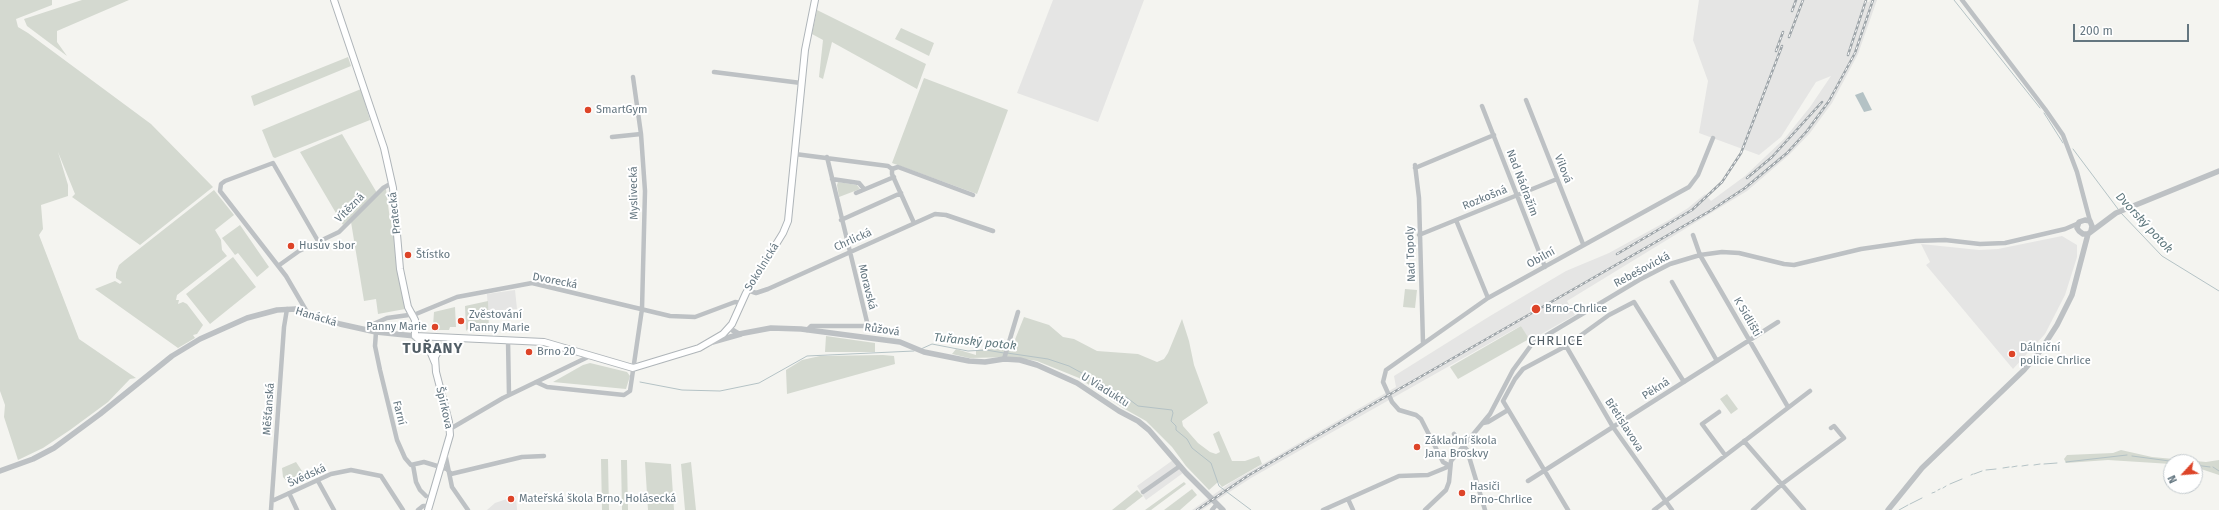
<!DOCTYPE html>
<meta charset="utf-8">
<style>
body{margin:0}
#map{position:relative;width:2219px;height:510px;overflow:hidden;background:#f4f4f0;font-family:"Fira Sans",sans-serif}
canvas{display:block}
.north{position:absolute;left:2163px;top:454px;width:40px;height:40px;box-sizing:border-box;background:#fff;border:1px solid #c1c8cc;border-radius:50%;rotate:244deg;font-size:11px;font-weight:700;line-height:16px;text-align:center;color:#647680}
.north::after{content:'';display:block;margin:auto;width:14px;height:18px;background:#dd4428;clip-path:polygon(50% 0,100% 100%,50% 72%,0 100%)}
.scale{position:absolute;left:2073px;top:24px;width:116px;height:18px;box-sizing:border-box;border:2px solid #647680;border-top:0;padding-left:5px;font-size:12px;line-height:14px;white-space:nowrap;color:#647680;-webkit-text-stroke:3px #fff;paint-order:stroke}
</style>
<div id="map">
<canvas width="2219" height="510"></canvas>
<div class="north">N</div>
<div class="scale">200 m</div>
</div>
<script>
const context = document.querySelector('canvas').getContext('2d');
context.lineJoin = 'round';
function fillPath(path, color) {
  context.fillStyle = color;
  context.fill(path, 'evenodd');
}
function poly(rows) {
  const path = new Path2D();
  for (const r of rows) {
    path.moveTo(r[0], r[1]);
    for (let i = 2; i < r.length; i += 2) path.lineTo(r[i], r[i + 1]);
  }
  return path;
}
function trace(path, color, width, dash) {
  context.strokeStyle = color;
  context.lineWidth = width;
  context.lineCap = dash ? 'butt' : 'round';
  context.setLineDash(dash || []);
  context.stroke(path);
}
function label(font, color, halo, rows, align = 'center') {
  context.font = font + ' "Fira Sans",sans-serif';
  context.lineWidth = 4;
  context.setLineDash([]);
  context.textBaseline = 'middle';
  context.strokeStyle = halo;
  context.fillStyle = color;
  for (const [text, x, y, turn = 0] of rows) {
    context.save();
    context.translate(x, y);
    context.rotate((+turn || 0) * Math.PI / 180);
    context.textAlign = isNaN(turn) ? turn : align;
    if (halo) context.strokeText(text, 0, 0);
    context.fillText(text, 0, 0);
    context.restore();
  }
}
fillPath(poly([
 [1053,0,1144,0,1098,122,1017,93],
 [1699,0,1862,0,1869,2,1870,0,1877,0,1858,54,1832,103,1810,133,1789,155,1747,191,1567,301,1575,315,1529,341,1521,326,1513,330,1251,478,1202,510,1192,510,1230,483,1396,387,1394,376,1490,316,1566,271,1609,253,1669,220,1688,208,1705,194,1711,201,1745,176,1785,138,1810,107,1831,76,1816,82,1781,137,1759,155,1699,133,1708,81,1693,40],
 [2062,236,2077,245,2077,257,2065,295,2045,334,2013,369,1926,265,1930,262,1921,244,1979,250,1998,249],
 [515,290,517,309,488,311,487,294],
 [1173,460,1183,473,1146,500,1137,486],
 [516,496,517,510,487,510,495,503]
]), '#e5e5e4');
fillPath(poly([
 [0,0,52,0,52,5,16,19,18,27,28,33,151,124,213,187,140,245,72,197,75,194,58,152,68,185,68,196,41,205,43,229,39,235,79,339,136,378,130,379,108,402,70,430,43,448,18,460,4,417,5,405,0,391],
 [82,0,129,0,57,31,57,42,67,56,27,26,24,19],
 [817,10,926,64,917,89,832,42,823,79,819,77,823,40,812,34],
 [901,28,934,43,929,56,895,39],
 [348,57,351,66,254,106,251,96],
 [924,78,1008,110,977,194,892,163],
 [361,89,370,120,275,158,273,157,262,130],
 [342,134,377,193,343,225,300,152],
 [838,182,857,185,860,189,839,197,837,185],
 [384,188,386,189,390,220,393,220,405,309,378,314,376,299,364,301,351,222],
 [214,190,234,215,215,230,221,240,222,250,227,256,177,295,176,300,179,300,178,304,183,302,187,304,203,325,197,334,193,335,195,338,178,348,95,289,115,281,120,284,122,282,116,278,116,273,119,265,125,260],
 [240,225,269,267,257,277,238,253,235,255,222,238],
 [233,257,256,287,210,324,186,294],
 [1405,289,1417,290,1415,308,1403,307],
 [488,301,489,331,471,331,471,329,468,329,466,331,465,306],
 [455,307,456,327,450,327,449,330,435,330,438,326,433,326,434,312],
 [1024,317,1049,325,1063,337,1074,339,1097,351,1138,354,1157,362,1164,359,1168,353,1182,319,1189,341,1194,365,1208,403,1182,421,1183,426,1198,443,1210,452,1216,454,1220,452,1213,434,1219,431,1232,461,1245,461,1259,456,1262,464,1222,487,1218,482,1209,490,1186,466,1172,447,1146,421,1123,408,1079,378,1037,361,1013,357,969,358,952,354,956,349,976,355,976,350,1012,347],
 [1521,326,1529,339,1458,379,1450,367],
 [826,336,875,343,875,352,825,352],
 [883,355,894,356,895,364,787,394,786,370,802,360,820,356],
 [590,363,627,372,630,376,626,389,553,382,583,365],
 [1727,394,1738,409,1731,414,1720,399],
 [2121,450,2152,457,2206,462,2219,460,2219,475,2195,467,2195,462,2171,462,2171,464,2108,460,2066,463,2064,459,2067,455,2113,453],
 [601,459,608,459,609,510,602,510],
 [621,460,627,460,628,510,622,510],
 [296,462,306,477,290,485,283,477,282,468],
 [645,462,671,464,674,510,648,510],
 [691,462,696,510,685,510,681,464],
 [1184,482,1186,484,1151,510,1145,510],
 [1192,489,1197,495,1180,510,1164,510],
 [1137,490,1143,496,1125,510,1112,510]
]), '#d4d9d0');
fillPath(poly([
 [1863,92,1872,110,1864,112,1855,95]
]), '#b4c2c5');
trace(poly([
 [1954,0,2040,108],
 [2044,113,2063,143],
 [2073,149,2118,209],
 [2121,213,2162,256,2219,291],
 [921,349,932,344,968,351,986,350,1004,353],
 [1007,353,1048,359,1069,366,1126,397,1138,406,1172,410,1173,413,1171,421,1176,426,1176,430,1187,439,1192,448,1211,463,1219,486,1251,510],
 [640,382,682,390,720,391,759,383,807,356,914,351],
 [2132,456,2177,462],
 [2066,462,2127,455],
 [2044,464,2057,463],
 [2034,465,2040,464],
 [2195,465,2210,467],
 [2022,466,2028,465],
 [2012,467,2017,466],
 [2213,467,2219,471],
 [2003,468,2009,467],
 [1986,470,1996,469],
 [1974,474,1982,471],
 [1971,475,1973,474],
 [1950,484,1962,479],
 [1943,488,1946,486],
 [1938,490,1940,489],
 [1932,493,1935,492],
 [1910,504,1922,498],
 [1899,510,1908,505]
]), '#b4c2c5', 1);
const secondary = poly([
 [334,0,384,148,393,188,400,269,408,307,415,320,415,336,430,351,435,363],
 [415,336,544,342,633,368,699,348,723,334,732,324,746,293,783,233,788,221,805,50,815,0],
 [428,510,450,435,449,422,436,372,435,357,440,348,457,339]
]);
trace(secondary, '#afb5b9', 8);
trace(poly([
 [1962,0,2045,109,2063,135,2077,172,2090,221],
 [714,72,801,83],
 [1526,100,1583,244],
 [1482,106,1545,267],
 [612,137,641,134],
 [795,154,888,166,892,169,892,174,914,223],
 [1415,165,1419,198,1423,343],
 [1415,168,1494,135],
 [892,169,898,167,973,195],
 [832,179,859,183,864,189],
 [856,193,894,177],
 [841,220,901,193],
 [1456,220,1488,298],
 [1419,235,1557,179],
 [1693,235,1700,255,1788,407],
 [278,266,299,251,339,232,383,188,392,183],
 [1672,282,1717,361],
 [747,290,756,293,768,289,935,214,946,215,993,231],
 [307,312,286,276,220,191,221,184,225,181,273,163,318,241],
 [369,330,371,325,387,318,416,314,457,297,532,283,670,316,695,317,735,302,742,303],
 [807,330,811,326,868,326,827,157],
 [376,332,375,346,380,370,397,440,405,458,411,465,424,462,447,469,451,474],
 [508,340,509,395],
 [1566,346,1613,427,1672,510],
 [1004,359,1018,312],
 [536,382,547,387,624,395,630,391,642,309,645,191,641,134,633,77],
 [1719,412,1702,424,1725,455],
 [1483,423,1488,422,1508,410],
 [450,429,503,398,590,356],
 [1454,434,1467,450,1485,510],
 [1744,441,1804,510],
 [445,453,452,487,468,510],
 [413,465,416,482,420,490,426,496],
 [1450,466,1443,462,1421,419,1416,415,1399,410,1392,402,1383,382,1386,370,1488,298,1689,187,1698,175,1713,138],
 [451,474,522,457,544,456],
 [318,481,334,510],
 [1528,481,1778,322],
 [1143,492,1180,466],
 [289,493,297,510],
 [1348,499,1353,510],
 [272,501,331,474,351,470,381,476,403,510],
 [271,510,284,327,287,309],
 [418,510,423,506,428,506],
 [1212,510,1217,504],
 [1323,510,1399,476,1428,475,1450,466],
 [1425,510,1446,490,1449,482,1451,461,1490,414,1513,370,1532,344,1639,280,1670,264,1700,255,1722,252,1739,253,1784,264,1794,265,1861,249,1916,241,1945,240,1980,244,2005,243,2065,229,2079,223],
 [1568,510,1503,401,1515,379,1523,369,1566,346,1609,315,1634,302,1684,382],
 [1654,510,1810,391],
 [1753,510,1782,484,1844,438,1834,426,1831,428]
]), '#bdc1c4', 4.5);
trace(poly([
 [2088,234,2083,234,2079,231,2077,228,2079,222,2085,220,2090,221,2092,226,2091,231],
 [729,328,739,334,771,328,801,329,900,342,924,352,969,361,985,362,1004,359,1020,360,1037,365,1077,383,1119,411,1138,421,1149,430,1186,473,1223,510],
 [709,343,741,334],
 [0,471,33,459,54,448,100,414,172,356,200,339,247,318,277,310,296,309,340,324,376,332,415,336],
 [1888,510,1922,468,2024,370,2041,350,2057,325,2072,295,2088,234,2116,213,2219,171]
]), '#bdc1c4', 5.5);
trace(secondary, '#fff', 6);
const rail = poly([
 [1792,11,1796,0],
 [1789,37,1803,0],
 [1776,51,1783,32],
 [1848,55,1866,0],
 [1747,178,1772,157,1822,102],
 [1617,254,1692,210,1722,182,1741,153,1782,46],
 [1197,510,1249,475,1710,211,1745,188,1787,153,1807,131,1829,101,1855,53,1873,0]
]);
trace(rail, '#9ea5a9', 2.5);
trace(rail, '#fff', 1, [3]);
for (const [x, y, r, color] of [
 [588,110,4,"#dd4428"],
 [291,246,4,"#dd4428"],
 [408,255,4,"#dd4428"],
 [1536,309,5,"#dd4428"],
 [461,321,4,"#dd4428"],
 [435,327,4,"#dd4428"],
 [529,352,4,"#dd4428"],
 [2012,354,4,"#dd4428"],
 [1417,447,4,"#dd4428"],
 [1462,493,4,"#dd4428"],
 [511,499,4,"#dd4428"]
]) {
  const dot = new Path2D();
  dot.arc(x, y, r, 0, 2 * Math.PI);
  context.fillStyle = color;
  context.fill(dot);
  trace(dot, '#fff', 1.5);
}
label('11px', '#647680', '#fff', [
 ["SmartGym",596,110],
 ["Husův sbor",299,246],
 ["Štístko",416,255],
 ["Brno-Chrlice",1545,309],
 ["Zvěstování",469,315],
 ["Panny Marie",469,328],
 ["Panny Marie",427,327,"right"],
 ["Dálniční",2020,348],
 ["policie Chrlice",2020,361],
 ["Brno 20",537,352],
 ["Základní škola",1425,441],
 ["Jana Broskvy",1425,454],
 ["Hasiči",1470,487],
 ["Brno-Chrlice",1470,500],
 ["Mateřská škola Brno, Holásecká",519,499]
], 'left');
label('11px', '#647680', '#fff', [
 ["Vilová",1563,169,68],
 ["Nad Nádražím",1522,183,69],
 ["Myslivecká",634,193,-91],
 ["Rozkošná",1485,198,-22],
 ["Vítězná",350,208,-45],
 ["Pratecká",395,213,-96],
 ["Chrlická",853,240,-24],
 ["Nad Topoly",1411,254,-92],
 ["Obilní",1541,258,-29],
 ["Sokolnická",762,267,-58],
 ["Rebešovická",1642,270,-28],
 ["Dvorecká",555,281,11],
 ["Moravská",867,287,76],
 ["Hanácká",316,317,17],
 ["K Sídlišti",1747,317,60],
 ["Růžová",882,330,8],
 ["Pěkná",1656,389,-33],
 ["U Viaduktu",1105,390,32],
 ["Špirkova",444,408,77],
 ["Měšťanská",269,409,-86],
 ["Farní",399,413,76],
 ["Břetislavova",1624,425,57],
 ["Švédská",307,476,-24]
]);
label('italic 12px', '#5f787e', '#fff', [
 ["Dvorský potok",2144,223,47],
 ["Tuřanský potok",975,342,6]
]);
context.letterSpacing = '1px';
label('13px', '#525e66', '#fff', [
 ["CHRLICE",1556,341]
]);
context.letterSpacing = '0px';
context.letterSpacing = '1px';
label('bold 15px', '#525e66', '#fff', [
 ["TUŘANY",433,349]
]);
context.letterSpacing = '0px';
</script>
